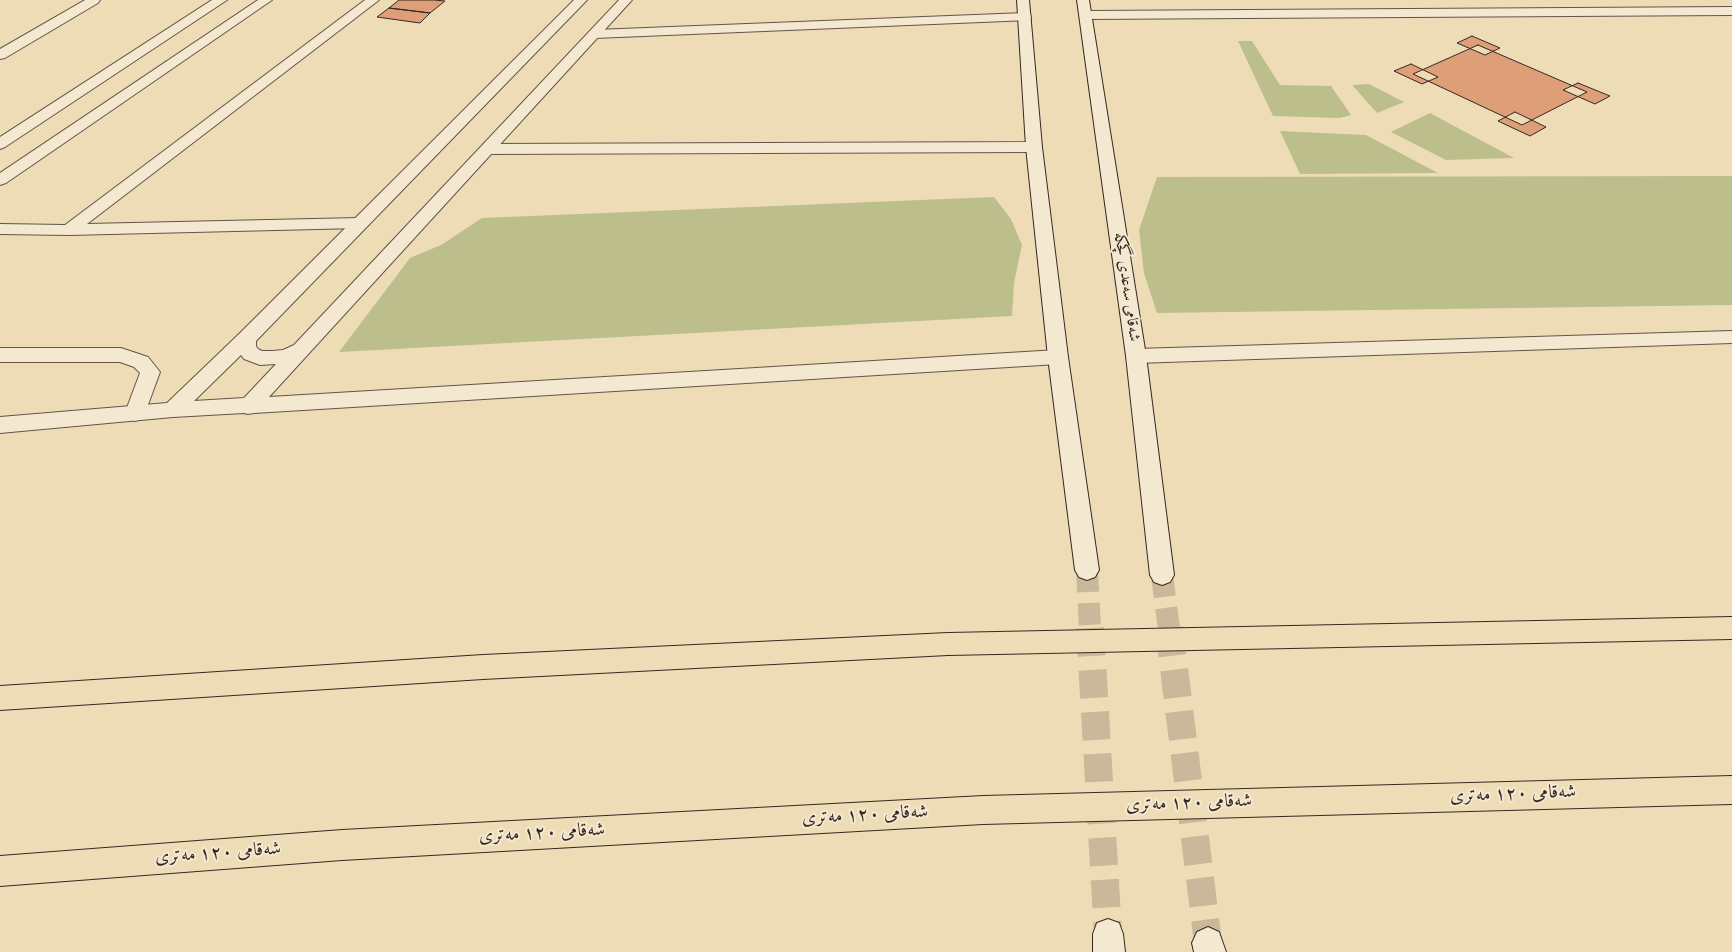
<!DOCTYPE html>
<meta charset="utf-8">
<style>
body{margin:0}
canvas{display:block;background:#eedcb7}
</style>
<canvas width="1732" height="952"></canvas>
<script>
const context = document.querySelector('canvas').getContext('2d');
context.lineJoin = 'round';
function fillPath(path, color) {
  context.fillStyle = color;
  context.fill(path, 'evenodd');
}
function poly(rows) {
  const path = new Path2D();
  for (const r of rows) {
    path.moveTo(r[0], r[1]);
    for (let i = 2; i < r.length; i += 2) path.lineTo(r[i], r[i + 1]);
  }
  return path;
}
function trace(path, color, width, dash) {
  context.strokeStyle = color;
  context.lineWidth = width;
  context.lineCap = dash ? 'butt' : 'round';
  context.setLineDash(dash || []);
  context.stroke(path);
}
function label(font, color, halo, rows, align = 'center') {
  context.font = font + ' "IM FELL DW Pica",Amiri,serif';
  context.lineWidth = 4;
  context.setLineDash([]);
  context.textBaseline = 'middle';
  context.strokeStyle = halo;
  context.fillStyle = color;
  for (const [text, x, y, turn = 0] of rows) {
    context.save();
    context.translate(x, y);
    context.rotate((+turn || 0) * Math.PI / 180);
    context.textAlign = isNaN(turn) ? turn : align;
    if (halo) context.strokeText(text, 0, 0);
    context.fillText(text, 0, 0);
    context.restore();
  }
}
fillPath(poly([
 [1238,41,1252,41,1280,85,1331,86,1351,115,1340,118,1273,116],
 [1369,84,1404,102,1377,113,1352,85],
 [1430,113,1514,158,1446,160,1391,132],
 [1280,131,1366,135,1438,173,1300,174],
 [1732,176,1732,305,1157,313,1144,273,1139,230,1157,177],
 [994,197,1011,219,1022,245,1014,283,1012,316,339,352,410,258,441,245,482,218]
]), '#bcbf8c');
const building = poly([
 [399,0,434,0,445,1,430,13,389,8,399,0],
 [389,8,430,13,420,23,377,17,389,8],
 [1472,36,1500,48,1485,55,1457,43,1472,36],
 [1478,45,1587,92,1522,125,1413,74,1478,45],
 [1411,64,1438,77,1422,84,1394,71,1411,64],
 [1578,83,1610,96,1595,104,1563,90,1578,83],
 [1515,112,1546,127,1530,136,1498,121,1515,112]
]);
fillPath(building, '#de9e78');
trace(building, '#342823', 1);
trace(poly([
 [1087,570,1090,629],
 [1162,575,1169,629]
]), '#c9b899', 22, [22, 11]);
trace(poly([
 [1090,628,1108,934],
 [1169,628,1208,943]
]), '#c9b899', 28, [28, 14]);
const service = poly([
 [0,348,121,348,148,357,160,372,145,413,142,418,135,421,128,418,125,413,140,373,134,367,120,362,0,362,0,348]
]);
const minor = poly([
 [85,0,100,0,98,3,5,58,0,59,0,49,85,0],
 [365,0,379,0,87,224,359,218,365,219,368,223,365,227,359,228,69,235,0,234,0,224,65,225,365,0],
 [1732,7,1732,15,1086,19,1081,18,1080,15,1081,12,1086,11,1732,7],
 [1025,13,1030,14,1031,17,1030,20,595,38,590,37,588,34,590,31,595,30,1025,13],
 [1034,142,1039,144,1042,147,1039,150,1034,152,488,154,482,152,480,149,482,146,488,144,1034,142]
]);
const tertiary = poly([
 [212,0,227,0,5,147,0,149,0,137,212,0],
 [258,0,272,0,6,183,0,185,0,173,258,0],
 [574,0,587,0,256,341,256,346,258,349,262,351,273,351,283,350,294,345,619,0,632,0,269,397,1058,350,1065,352,1068,357,1065,362,1058,364,254,413,248,414,244,413,173,417,0,433,0,417,167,403,239,334,574,0],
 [241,355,244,359,260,365,276,364,244,398,194,401,241,355],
 [1732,331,1732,343,1136,363,1129,361,1126,356,1129,351,1136,349,1732,331]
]);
const secondary = poly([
 [1017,0,1029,0,1042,147,1068,357,1099,570,1095,577,1087,580,1079,577,1075,570,1048,357,1026,147,1017,0],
 [1077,0,1089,0,1146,356,1174,575,1170,582,1162,585,1154,582,1150,575,1126,356,1077,0],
 [1108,919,1119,923,1123,934,1125,952,1093,952,1093,934,1097,923,1108,919],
 [1208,927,1219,932,1226,952,1194,952,1192,943,1197,932,1208,927]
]);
const motorway = poly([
 [1732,617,1732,639,948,655,483,679,0,710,0,686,483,655,948,633,1732,617],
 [1732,776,1732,804,983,824,342,860,0,886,0,856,342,830,983,796,1732,776]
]);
trace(service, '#625548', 2);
trace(minor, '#625548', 2);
trace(tertiary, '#625548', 2);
trace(secondary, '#342823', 2);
trace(motorway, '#342823', 2);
fillPath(service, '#f4e8d0');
fillPath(minor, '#f4e8d0');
fillPath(tertiary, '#f4e8d0');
fillPath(secondary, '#f4e8d0');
fillPath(motorway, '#eedcb7');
label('16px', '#342823', '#f4e8d0', [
 ["شەقامی سەعدی گچکە",1126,287,82]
]);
label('19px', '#342823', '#f4e8d0', [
 ["شەقامی ١٢٠ مەتری",1513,795,-2],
 ["شەقامی ١٢٠ مەتری",1189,804,-2],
 ["شەقامی ١٢٠ مەتری",865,816,-3],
 ["شەقامی ١٢٠ مەتری",542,834,-3],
 ["شەقامی ١٢٠ مەتری",218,854,-4]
]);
</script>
